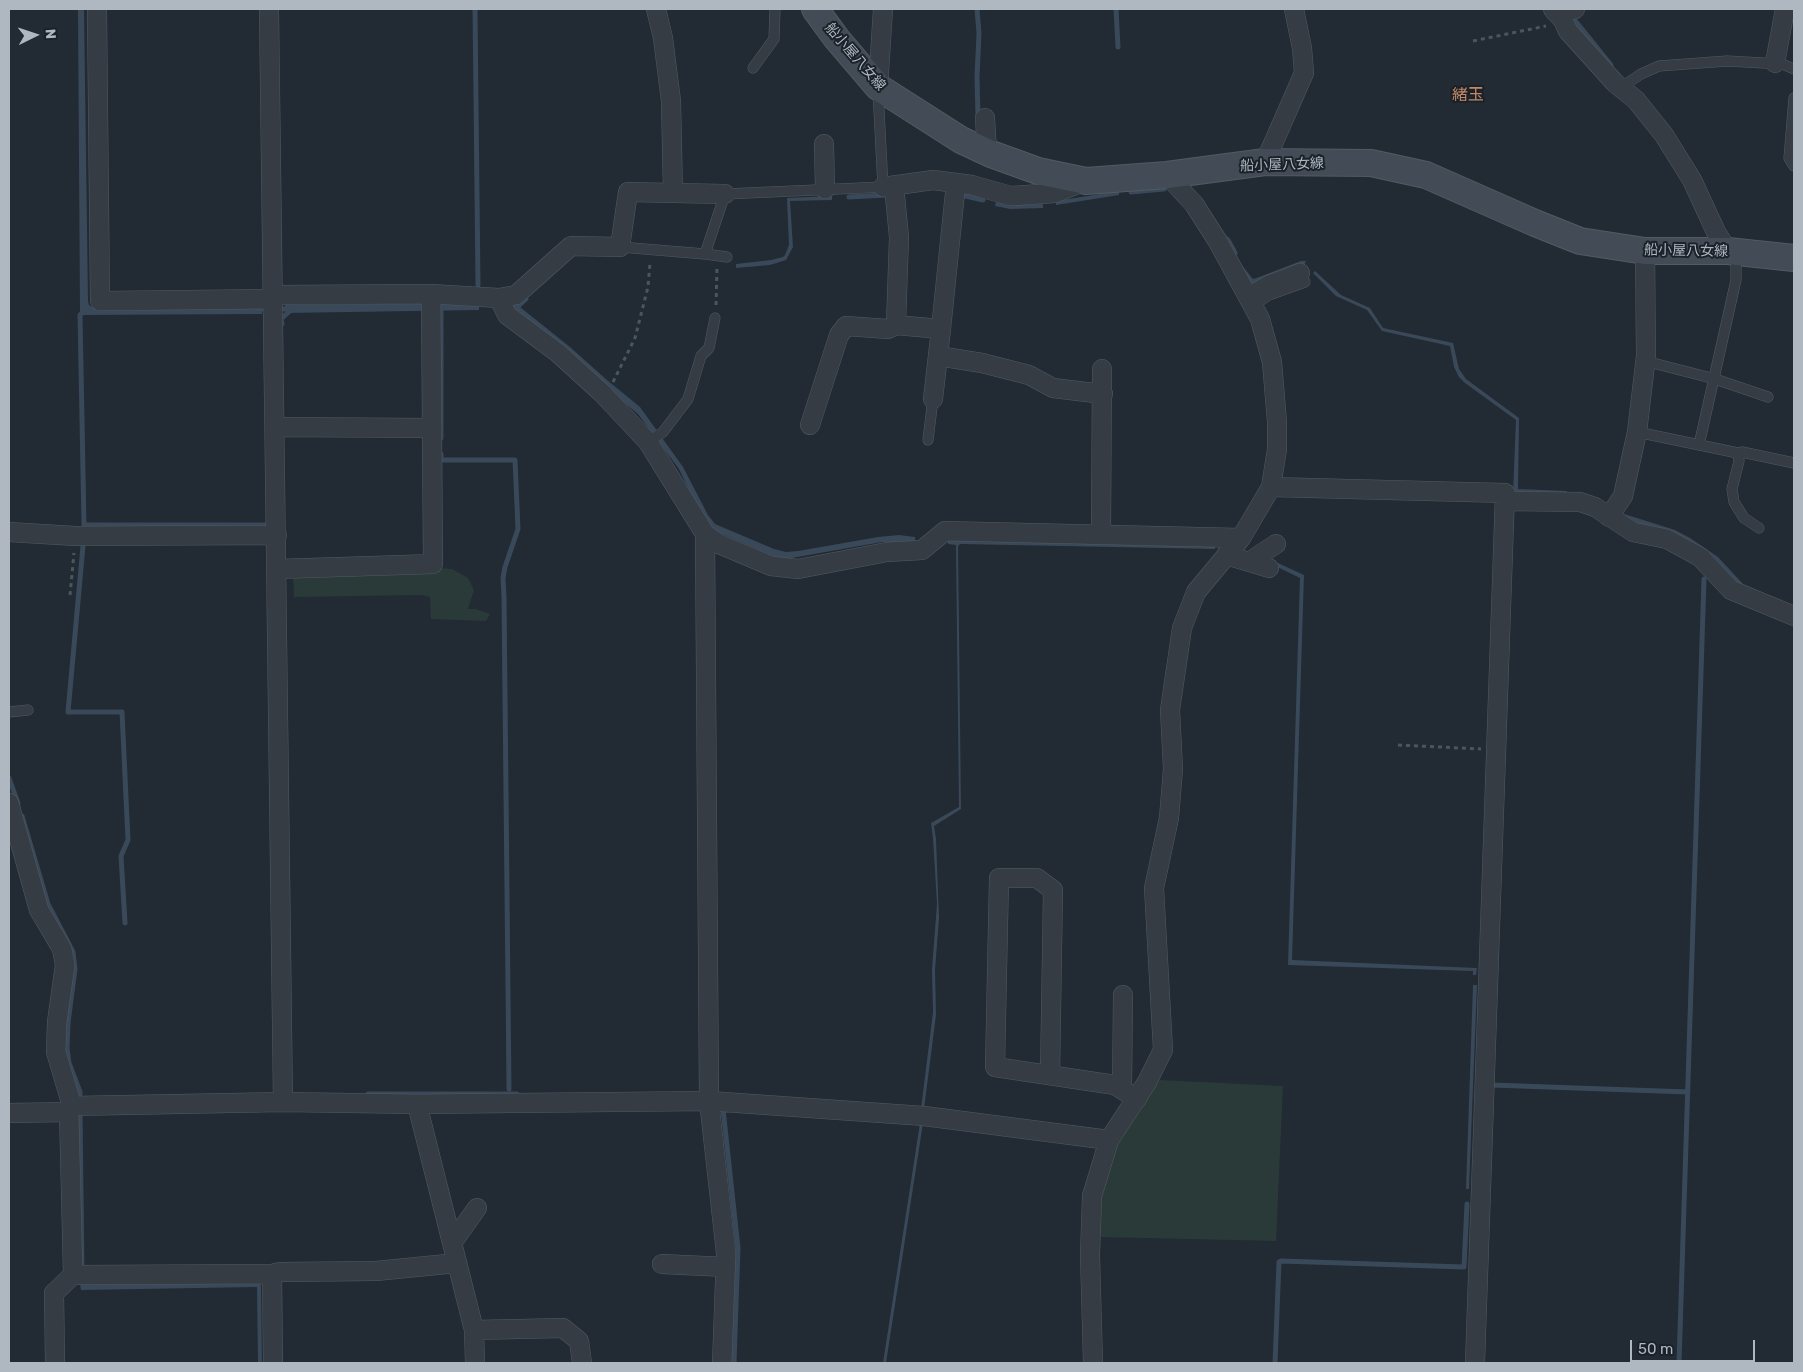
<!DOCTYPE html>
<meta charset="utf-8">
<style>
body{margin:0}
#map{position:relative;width:1803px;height:1372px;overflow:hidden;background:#222a33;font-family:Rubik,sans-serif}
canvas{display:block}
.frame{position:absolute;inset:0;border:10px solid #afb7c1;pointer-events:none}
.north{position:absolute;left:10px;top:10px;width:50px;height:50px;-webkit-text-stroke:4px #1a2128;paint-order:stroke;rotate:86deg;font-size:14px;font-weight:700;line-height:20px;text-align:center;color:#afb7c1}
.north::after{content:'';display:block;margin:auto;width:18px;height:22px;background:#afb7c1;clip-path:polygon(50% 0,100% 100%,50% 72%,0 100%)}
.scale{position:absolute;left:1630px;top:1340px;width:125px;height:22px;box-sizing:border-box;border:2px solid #afb7c1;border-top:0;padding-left:6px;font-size:15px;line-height:18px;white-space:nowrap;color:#afb7c1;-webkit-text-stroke:4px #1a2128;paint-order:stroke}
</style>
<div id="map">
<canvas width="1803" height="1372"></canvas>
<div class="frame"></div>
<div class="north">N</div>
<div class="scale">50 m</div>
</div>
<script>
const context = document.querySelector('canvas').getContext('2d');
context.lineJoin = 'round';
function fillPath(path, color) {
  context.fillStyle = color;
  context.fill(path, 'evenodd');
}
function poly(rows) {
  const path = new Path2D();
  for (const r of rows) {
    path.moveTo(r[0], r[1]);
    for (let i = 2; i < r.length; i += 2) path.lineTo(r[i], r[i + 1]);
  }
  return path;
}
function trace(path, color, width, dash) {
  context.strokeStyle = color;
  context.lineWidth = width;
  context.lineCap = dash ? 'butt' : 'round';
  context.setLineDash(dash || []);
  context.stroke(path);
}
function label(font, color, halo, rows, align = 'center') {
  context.font = font + ' Rubik,"Noto Sans JP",sans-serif';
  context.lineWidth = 4;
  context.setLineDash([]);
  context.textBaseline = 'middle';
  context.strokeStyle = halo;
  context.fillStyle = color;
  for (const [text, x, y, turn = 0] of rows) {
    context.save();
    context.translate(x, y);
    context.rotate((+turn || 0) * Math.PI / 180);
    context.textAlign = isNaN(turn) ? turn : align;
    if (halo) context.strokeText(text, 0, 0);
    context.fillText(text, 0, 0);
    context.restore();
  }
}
fillPath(poly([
 [439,568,452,569,468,578,474,590,468,609,476,609,490,614,486,621,431,619,430,597,422,595,294,597,293,574],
 [1160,1080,1283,1086,1276,1241,1101,1237,1098,1223,1098,1204,1109,1153,1151,1090]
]), '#2a3a39');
fillPath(poly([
 [78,9,84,9,88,301,89,305,94,308,262,306,262,314,80,315],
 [1119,191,1119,195,1056,205,1056,201],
 [832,196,832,200,790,201,793,247,786,260,770,265,736,268,736,264,771,260,783,257,785,255,789,245,787,198],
 [996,202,1013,205,1043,204,1043,208,1010,209,995,206],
 [1301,261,1306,261,1304,266,1252,285,1238,266,1241,264,1252,278,1254,279],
 [1315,271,1341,295,1370,308,1383,328,1453,343,1459,369,1466,379,1519,418,1518,489,1567,491,1566,494,1513,493,1516,420,1465,383,1459,377,1454,367,1450,346,1382,331,1367,310,1336,296,1313,273],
 [479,303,479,310,285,313,285,305],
 [518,303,520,307,570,347,607,380,640,407,683,467,708,515,715,524,774,549,786,552,798,551,878,537,899,535,915,537,915,543,882,542,786,559,775,557,715,531,701,515,679,469,638,414,513,311,512,304],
 [1621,513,1675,530,1690,538,1718,557,1743,584,1770,596,1739,587,1719,563,1706,552,1631,522,1620,517],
 [947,539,1215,544,1215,549,960,544,958,546,961,809,934,826,936,839,939,918,935,970,936,1015,924,1109,921,1109,933,1012,932,969,937,904,933,838,931,823,959,807,956,545,948,544],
 [1267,558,1304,575,1292,960,1477,968,1476,975,1473,975,1473,971,1288,965,1300,578,1265,561],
 [1473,985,1477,985,1469,1189,1466,1189],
 [920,1123,923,1123,886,1363,883,1363],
 [261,1283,262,1363,258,1363,257,1287,81,1290,80,1284]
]), '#39495a');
trace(poly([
 [475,9,478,285],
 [977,9,979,33,977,77,978,117],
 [1116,9,1118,47],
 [1569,13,1611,65],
 [1131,192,1164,189],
 [961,195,983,200],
 [849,197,886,195],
 [1224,237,1228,240,1235,253],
 [441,307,441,438],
 [516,308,526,299],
 [255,309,292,309],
 [84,311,80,315,84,525,266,525],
 [282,324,281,319,292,309],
 [441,454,441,460,515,460,518,529,505,567,503,578,504,597,509,1089],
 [83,546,68,712,122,712,128,840,121,856,125,923],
 [9,778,18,803],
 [22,816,48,904,73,952,75,969,68,1023,67,1048,69,1063,80,1092,80,1102],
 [1492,1085,1688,1092],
 [368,1094,517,1094],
 [727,1110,723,1109,738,1248,734,1363],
 [80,1111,82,1272],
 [1275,1363,1279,1262,1281,1261,1464,1267,1467,1204],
 [1679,1363,1704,579]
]), '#39495a', 5);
const service = poly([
 [753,68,774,39,775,9],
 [1620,88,1641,74,1659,66,1727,61,1782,64,1794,69],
 [1794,98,1789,158,1794,166],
 [620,247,705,254,725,194,883,187,878,91],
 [705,254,727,257],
 [1260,301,1269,295,1305,282],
 [1645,361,1715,379,1768,397],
 [1637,432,1738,453,1739,461,1732,489,1734,502,1744,518,1759,528],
 [928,440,933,399],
 [648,442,663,432,688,399,701,356,709,348,715,318],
 [1699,445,1736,280,1736,252],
 [1738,453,1742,452,1794,463],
 [9,712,28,710]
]);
const minor = poly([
 [97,9,100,301,272,299],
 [269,9,283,1102],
 [1553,9,1563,20,1568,31,1615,83,1636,100,1664,135,1692,180,1716,232,1728,251],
 [1555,12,1575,9],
 [1775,63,1785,9],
 [878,87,883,9],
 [985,118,987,152],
 [824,144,825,189],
 [1265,162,1304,73,1302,48,1294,9],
 [883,187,933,180,972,185,1011,196,1055,193,1086,181],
 [673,193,725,194],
 [272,295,431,294,499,298,516,295,571,246,620,247,628,192,673,193,671,101,663,38,656,9],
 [1248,297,1269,285,1300,273],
 [499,298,507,315,558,353,602,393,648,442,705,534,719,544,771,566,798,569,887,552,922,550,945,531,1241,538],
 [896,325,941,329,933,399],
 [941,329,956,183],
 [938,356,982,363,1029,375,1053,388,1103,394],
 [810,425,839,335,846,326,888,329,896,325,899,237,894,186],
 [275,427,432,428],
 [1271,487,1505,493,1475,1363],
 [1505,501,1580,502,1595,507,1633,532,1667,539,1700,557,1731,590,1794,616],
 [1609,517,1623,496,1637,432,1646,356,1645,251],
 [9,532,75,536,277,535],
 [705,534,709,1101,726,1253,722,1363],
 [1101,534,1102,369],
 [1226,555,1269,568],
 [1249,562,1276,544],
 [277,569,433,564,431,294],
 [9,803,39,910,62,949,65,965,57,1022,56,1052,72,1106],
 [1050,1075,1053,890,1037,878,999,878,995,1067,1115,1085,1137,1099],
 [1122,1089,1123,995],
 [417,1104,474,1330,475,1363],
 [9,1113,69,1112],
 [452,1243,477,1208],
 [662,1264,726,1267],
 [272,1274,273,1363],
 [73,1275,69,1112,72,1106,283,1102,417,1104,709,1101,924,1116,1109,1140],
 [474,1330,563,1328,579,1341,582,1363],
 [55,1363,54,1293,73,1275,272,1274,280,1272,376,1271,457,1263],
 [1093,1363,1090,1255,1092,1196,1109,1140,1147,1082,1163,1050,1154,888,1169,818,1173,769,1170,710,1182,628,1196,592,1241,538,1271,487,1277,449,1277,422,1272,362,1260,319,1217,240,1194,204,1167,175]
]);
const secondary = poly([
 [815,9,837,39,878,87,961,140,991,154,1038,171,1086,181,1167,175,1265,162,1371,163,1426,175,1535,223,1580,241,1645,251,1728,251,1794,258]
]);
trace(service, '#525a62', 11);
trace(minor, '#525a62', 20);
trace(secondary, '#525a62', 28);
trace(poly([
 [1473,41,1546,26],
 [716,305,717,267],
 [613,382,635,338,648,287,650,263],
 [70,595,74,553],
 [1398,745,1481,749]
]), '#485859', 3, [4, 4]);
trace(service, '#353c44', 10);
trace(minor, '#353c44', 19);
trace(secondary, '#434c56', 26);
label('14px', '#afb7c1', '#1a2128', [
 ["船小屋八女線",855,57,49],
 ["船小屋八女線",1282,165,-2],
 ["船小屋八女線",1686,251,1]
]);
label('16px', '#c38967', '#1a2128', [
 ["緒玉",1468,95]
]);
</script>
